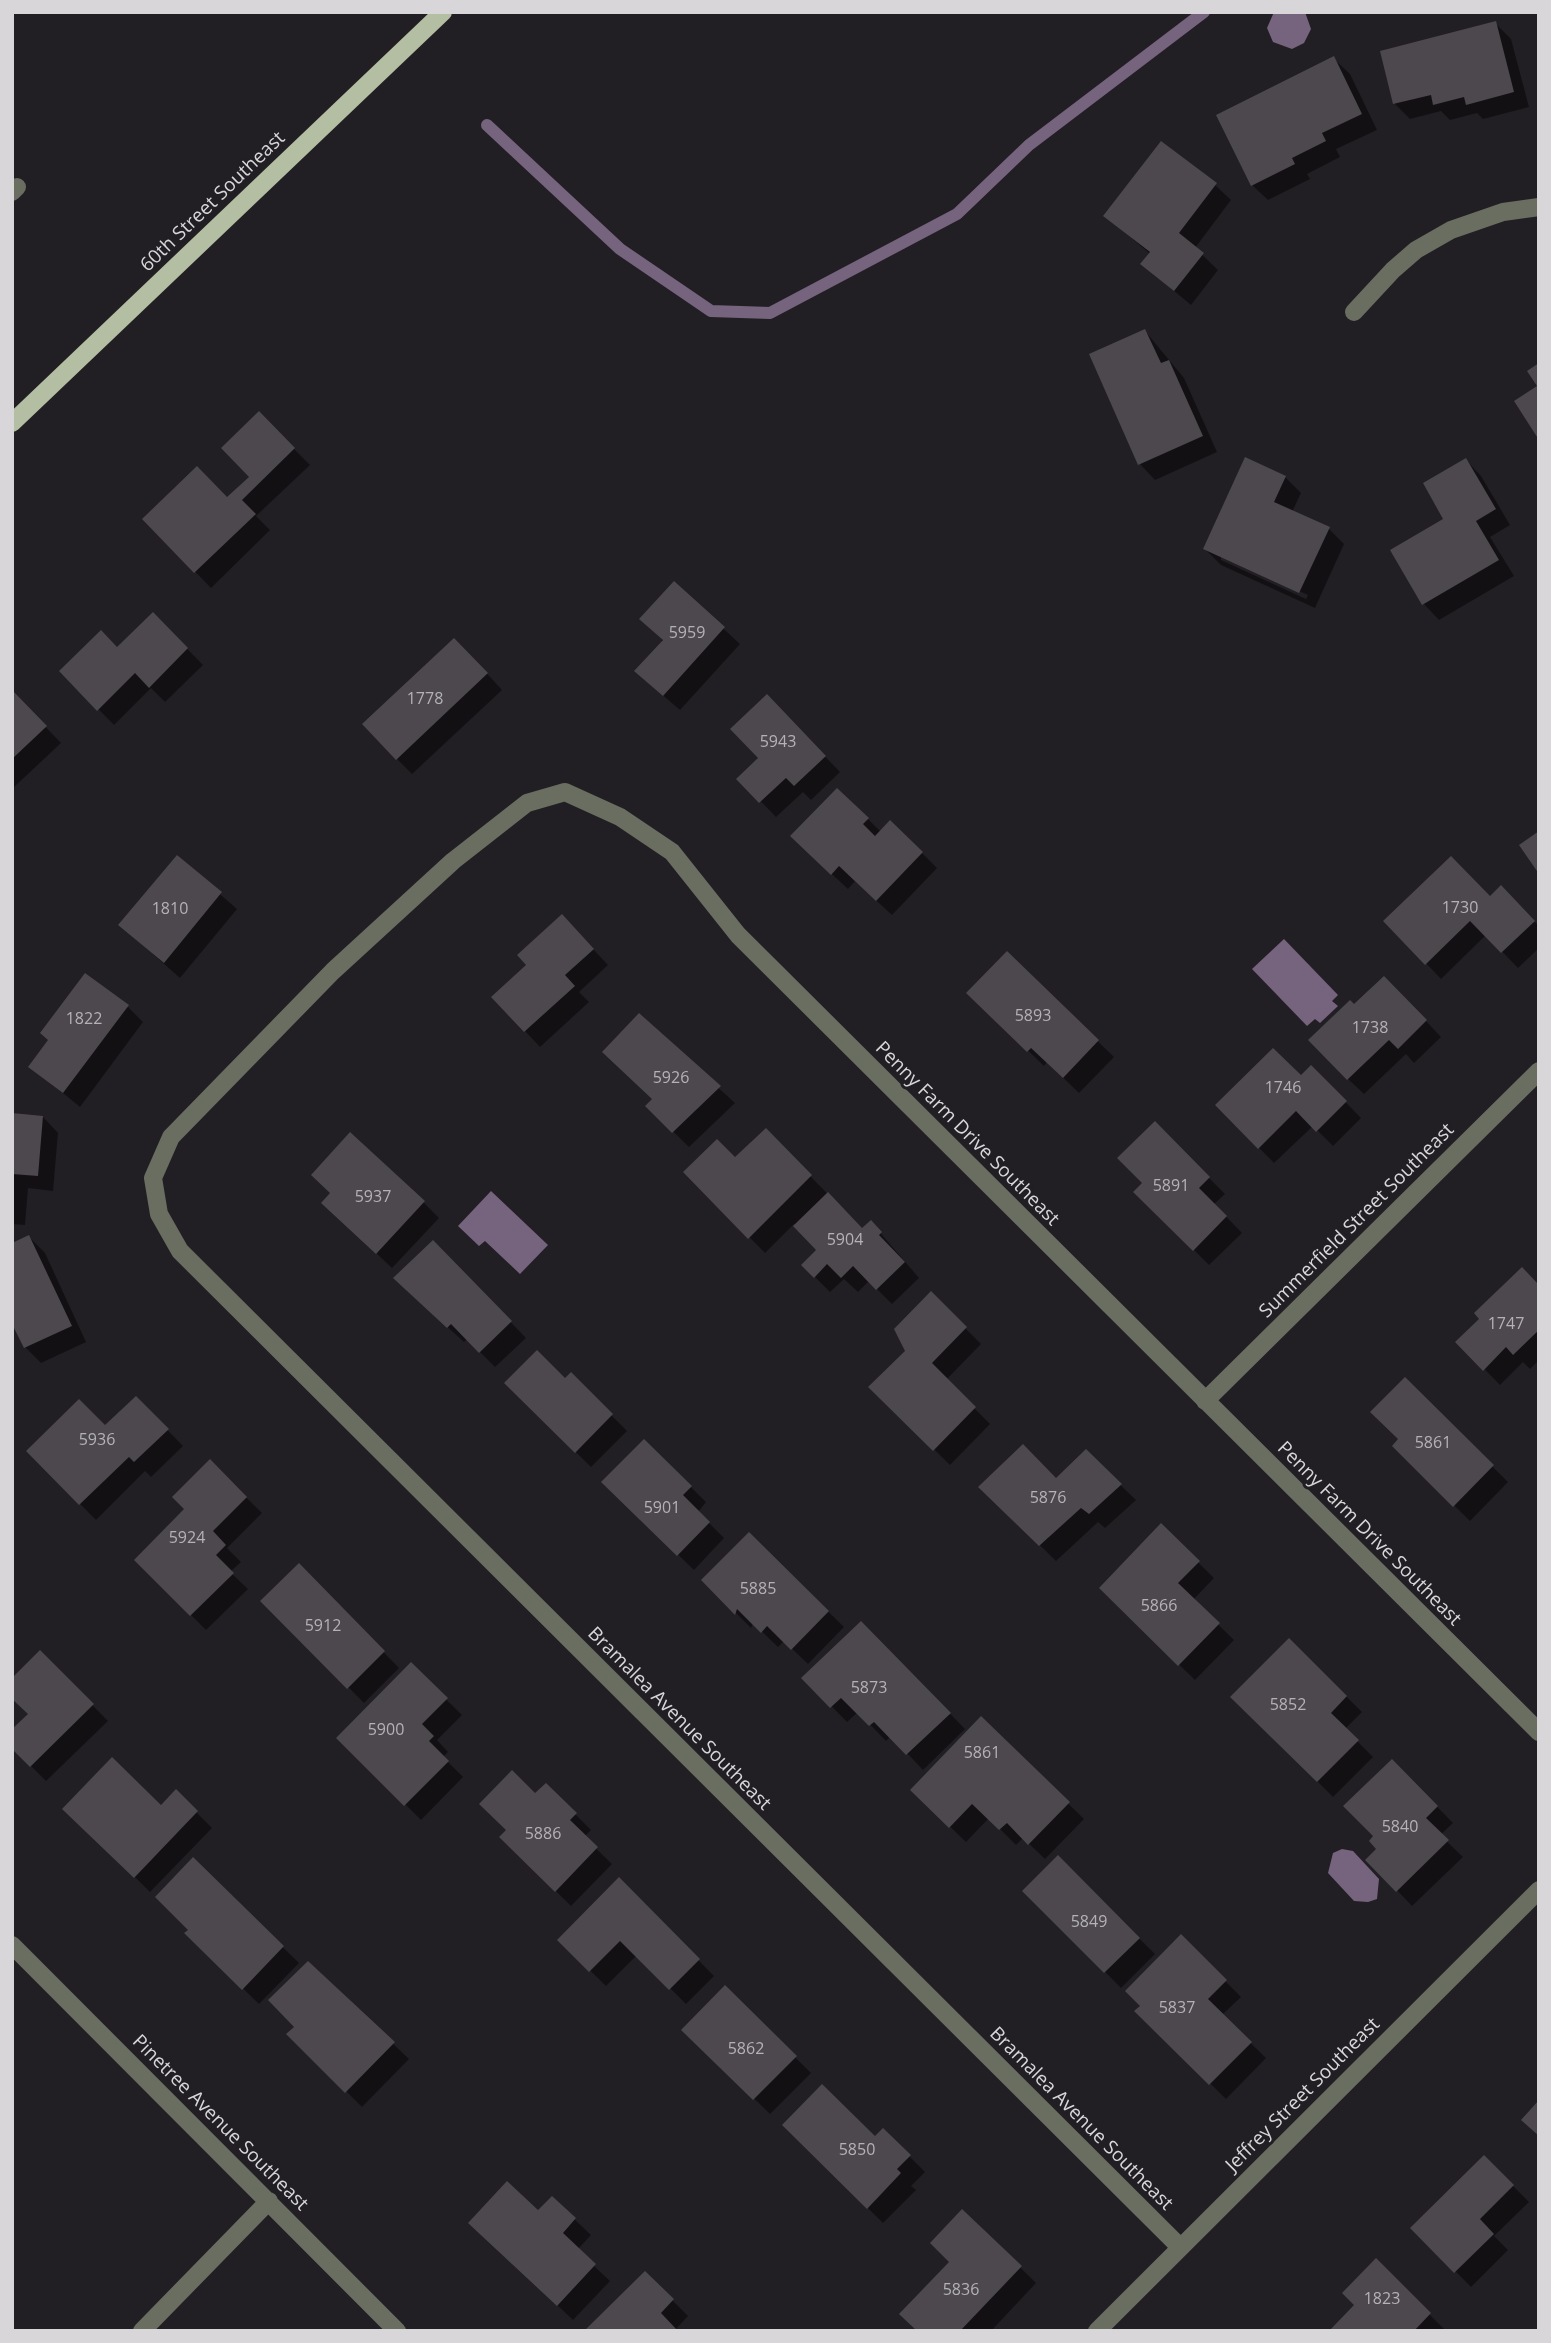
<!DOCTYPE html>
<style>
body{margin:0}
#map{position:relative;width:1551px;height:2343px;overflow:hidden;background:#221f24;font-family:"Open Sans",sans-serif}
canvas{display:block}
.frame{position:absolute;inset:0;border:14px solid #d8d6d9;pointer-events:none}
</style>
<div id="map">
<canvas width="1551" height="2343"></canvas>
<div class="frame"></div>
</div>
<script>
const context = document.querySelector('canvas').getContext('2d');
context.lineJoin = 'round';
function fillPath(path, color) {
  context.fillStyle = color;
  context.fill(path, 'evenodd');
}
function poly(rows) {
  const path = new Path2D();
  for (const r of rows) {
    path.moveTo(r[0], r[1]);
    for (let i = 2; i < r.length; i += 2) path.lineTo(r[i], r[i + 1]);
  }
  return path;
}
function trace(path, color, width, dash) {
  context.strokeStyle = color;
  context.lineWidth = width;
  context.lineCap = dash ? 'butt' : 'round';
  context.setLineDash(dash || []);
  context.stroke(path);
}
function label(font, color, halo, rows, align = 'center') {
  context.font = font + ' "Open Sans",sans-serif';
  context.lineWidth = 6;
  context.setLineDash([]);
  context.textBaseline = 'middle';
  context.strokeStyle = halo;
  context.fillStyle = color;
  for (const [text, x, y, turn = 0] of rows) {
    context.save();
    context.translate(x, y);
    context.rotate((+turn || 0) * Math.PI / 180);
    context.textAlign = isNaN(turn) ? turn : align;
    if (halo) context.strokeText(text, 0, 0);
    context.fillText(text, 0, 0);
    context.restore();
  }
}
fillPath(poly([
 [1274,12,1305,12,1311,29,1304,43,1292,49,1273,42,1267,28],
 [1284,939,1338,995,1332,1001,1338,1006,1320,1023,1315,1019,1307,1026,1252,969],
 [491,1191,548,1245,520,1274,485,1241,479,1246,458,1226],
 [1342,1849,1353,1851,1379,1879,1377,1899,1368,1902,1354,1901,1328,1873,1333,1853]
]), '#76637e');
fillPath(poly([
 [1495,23,1511,39,1529,107,1483,119,1477,113,1450,120,1441,111,1410,119,1394,103],
 [1334,59,1350,74,1377,130,1336,149,1340,157,1307,174,1310,179,1268,200,1252,185],
 [1215,185,1231,200,1195,248,1218,270,1191,305,1142,264,1150,254,1106,216],
 [1145,331,1184,378,1217,452,1155,480,1140,464],
 [259,414,310,465,256,516,270,530,211,588,144,519,228,499,251,477],
 [1466,460,1481,476,1510,525,1490,537,1514,576,1439,620,1424,604,1392,550,1446,519],
 [1285,477,1301,493,1292,512,1329,529,1344,544,1315,608,1221,565,1205,549],
 [1221,556,1308,595,1306,599,1221,560],
 [674,583,740,644,680,710,652,686],
 [153,614,203,665,165,702,151,688,114,725,61,671,117,649],
 [470,655,502,690,412,774,397,759],
 [12,692,61,743,12,789],
 [782,712,840,772,811,800,803,792,776,817,739,779,760,758],
 [868,819,881,832,922,853,937,868,892,915,855,881,848,889,808,852],
 [177,857,237,909,180,978,120,925],
 [1501,888,1539,926,1539,948,1518,968,1486,935,1441,979,1386,921,1490,898],
 [577,932,608,965,579,992,589,1002,540,1047,525,1031],
 [1007,953,1114,1057,1079,1093,1047,1062,1044,1066,984,1008],
 [1400,993,1441,1037,1414,1063,1406,1054,1364,1094,1348,1079,1354,1006],
 [128,1007,143,1022,80,1107,30,1066],
 [639,1016,735,1103,689,1147,647,1106,654,1100],
 [1311,1067,1361,1118,1333,1146,1313,1126,1274,1163,1217,1105,1301,1078],
 [12,1115,43,1117,58,1133,53,1191,28,1188,25,1225,12,1224],
 [1155,1124,1225,1194,1214,1204,1242,1233,1209,1265,1136,1192,1144,1183],
 [766,1131,863,1230,871,1222,919,1278,892,1304,869,1281,858,1292,844,1279,830,1292,803,1265,819,1250,794,1224,765,1253,685,1172,735,1160],
 [423,1202,439,1218,392,1268,339,1218],
 [29,1237,45,1253,86,1342,41,1363,25,1347],
 [433,1242,526,1338,495,1367,467,1339,464,1342,411,1294],
 [1539,1286,1539,1360,1530,1369,1523,1362,1500,1385,1458,1342],
 [931,1294,981,1344,946,1380,990,1424,950,1465,871,1387,907,1351],
 [571,1375,627,1431,591,1467,506,1383,565,1380],
 [1405,1380,1508,1482,1470,1521,1394,1446,1401,1440],
 [136,1398,183,1446,151,1477,145,1471,96,1520,28,1451,105,1428],
 [644,1441,706,1502,698,1512,724,1538,694,1570,603,1482],
 [1086,1452,1136,1500,1105,1528,1098,1522,1056,1561,981,1487,1056,1480],
 [210,1462,262,1513,227,1548,241,1562,230,1572,248,1589,206,1630,136,1560,186,1509],
 [1161,1526,1214,1578,1193,1600,1234,1640,1195,1680,1101,1588],
 [749,1534,844,1627,808,1664,784,1641,778,1647,753,1623,751,1628,703,1580],
 [299,1566,399,1668,364,1703,263,1601],
 [861,1623,965,1729,923,1770,891,1736,886,1741,858,1712,847,1722,804,1678],
 [1289,1640,1362,1712,1345,1729,1373,1757,1333,1797,1233,1697],
 [40,1652,108,1721,46,1781,12,1747,30,1714],
 [411,1665,462,1715,437,1740,448,1752,443,1757,463,1777,421,1820,339,1738],
 [981,1718,1084,1819,1045,1859,1023,1838,1016,1845,989,1818,966,1842,912,1790],
 [1392,1761,1453,1823,1440,1835,1463,1857,1412,1906,1368,1860,1379,1849,1376,1837],
 [546,1785,591,1830,584,1837,612,1864,571,1906,501,1837],
 [176,1792,212,1828,150,1892,65,1808,161,1807],
 [1058,1858,1155,1954,1121,1988,1025,1891],
 [193,1860,299,1963,259,2004,186,1933,190,1930],
 [619,1880,714,1976,686,2004,637,1955,606,1986,559,1940],
 [1181,1937,1241,1997,1222,2015,1266,2058,1226,2099,1137,2011],
 [308,1963,409,2059,362,2107,289,2034,296,2027],
 [725,1988,811,2073,770,2114,684,2030],
 [784,2125,875,2139,883,2130,925,2172,911,2186,916,2190,883,2223],
 [1484,2157,1529,2202,1494,2236,1508,2250,1471,2287,1413,2228],
 [552,2198,591,2235,577,2250,610,2281,573,2320,486,2238,538,2213],
 [963,2211,1036,2283,991,2331,919,2331,951,2262],
 [1376,2261,1445,2330,1445,2331,1331,2331,1357,2305],
 [645,2273,688,2316,675,2330,589,2331]
]), '#0007');
trace(poly([
 [487,125,620,249,711,311,770,313,957,214,1029,145,1204,12]
]), '#76637e', 12);
fillPath(poly([
 [1496,21,1514,92,1466,105,1464,97,1433,105,1431,95,1393,104,1380,51],
 [1334,56,1362,114,1322,133,1326,141,1292,158,1295,164,1251,186,1216,115],
 [1161,141,1217,183,1179,233,1204,253,1174,291,1140,264,1150,252,1103,216],
 [1145,329,1161,363,1169,360,1203,436,1138,465,1089,354],
 [1539,363,1539,440,1514,401,1537,386,1527,371],
 [259,411,295,448,242,500,256,514,194,573,142,519,197,466,227,497,249,477,221,448],
 [1245,457,1286,476,1274,502,1330,527,1299,593,1203,549],
 [1466,458,1496,509,1476,521,1499,560,1422,605,1390,550,1443,519,1423,483],
 [674,581,725,627,663,696,634,671,663,640,639,619],
 [153,612,188,648,149,688,135,673,97,711,59,671,101,630,117,647],
 [454,638,488,673,396,760,362,724],
 [12,690,47,726,12,759],
 [767,694,826,756,794,786,786,778,759,803,736,779,758,758,730,729],
 [837,788,869,818,863,824,875,836,890,820,923,852,876,901,839,866,831,875,790,836],
 [1539,831,1539,874,1519,845],
 [177,855,222,892,164,963,118,925],
 [1451,856,1490,896,1501,885,1535,921,1501,953,1470,921,1425,965,1383,921],
 [562,914,594,949,565,975,575,986,524,1032,491,997,526,965,517,955],
 [1007,951,1099,1040,1063,1078,1031,1048,1027,1052,966,993],
 [85,973,129,1005,63,1093,28,1067,48,1040,40,1033],
 [1384,976,1427,1020,1398,1049,1389,1040,1347,1080,1308,1040,1350,1000,1354,1004],
 [639,1013,721,1086,672,1133,645,1106,652,1099,602,1052],
 [1273,1048,1301,1075,1311,1065,1347,1101,1316,1132,1296,1111,1258,1149,1215,1105],
 [12,1113,43,1116,38,1176,12,1174],
 [1155,1121,1210,1177,1199,1188,1227,1216,1193,1251,1133,1192,1142,1183,1117,1158],
 [766,1128,812,1175,748,1239,683,1172,717,1139,735,1157],
 [350,1132,425,1201,376,1254,321,1203,330,1193,311,1175],
 [828,1192,862,1228,871,1220,882,1232,879,1235,905,1262,876,1290,853,1266,841,1278,827,1264,814,1278,801,1265,816,1250,793,1226],
 [29,1235,72,1326,24,1348,12,1324,12,1243],
 [433,1240,512,1321,479,1353,451,1324,447,1328,393,1278],
 [1522,1267,1539,1285,1539,1330,1513,1355,1506,1347,1483,1371,1455,1342,1479,1319,1474,1313],
 [931,1291,967,1327,932,1363,976,1407,933,1451,868,1387,905,1351,894,1329],
 [537,1350,565,1378,571,1372,613,1414,575,1453,504,1383],
 [1405,1377,1494,1465,1453,1507,1392,1446,1398,1439,1370,1412],
 [136,1396,169,1429,134,1462,129,1457,79,1505,26,1451,79,1399,105,1425],
 [644,1439,692,1486,683,1495,710,1522,677,1556,601,1482],
 [1023,1444,1056,1478,1086,1449,1122,1484,1089,1514,1081,1508,1039,1546,978,1487],
 [210,1459,247,1497,213,1531,226,1545,216,1555,234,1573,190,1616,134,1560,184,1509,172,1497],
 [1161,1523,1200,1561,1178,1583,1220,1623,1178,1666,1099,1588],
 [749,1532,829,1611,791,1650,767,1626,761,1633,737,1609,735,1615,701,1580],
 [299,1563,385,1651,347,1689,260,1601],
 [861,1621,951,1713,906,1755,874,1722,869,1726,841,1698,830,1708,801,1678],
 [1289,1638,1347,1696,1331,1713,1359,1740,1317,1782,1230,1697],
 [40,1650,94,1704,30,1767,12,1749,12,1729,28,1714,12,1699,12,1678],
 [411,1662,448,1698,422,1724,434,1736,429,1741,449,1761,404,1806,336,1738],
 [981,1716,1070,1802,1028,1845,1007,1823,999,1830,972,1804,949,1828,910,1790],
 [112,1757,161,1805,176,1789,198,1811,134,1878,62,1809],
 [1392,1759,1438,1806,1426,1818,1449,1840,1396,1892,1365,1860,1376,1849,1369,1841,1373,1836,1343,1806],
 [512,1770,535,1793,546,1783,577,1813,570,1820,598,1847,555,1892,499,1837,506,1830,479,1804],
 [1058,1855,1140,1938,1104,1973,1022,1891],
 [193,1857,284,1946,242,1990,184,1933,188,1930,155,1897],
 [619,1877,700,1959,669,1990,620,1941,589,1972,557,1940],
 [1181,1934,1227,1980,1208,1999,1252,2042,1209,2085,1134,2011,1140,2006,1125,1991],
 [308,1961,395,2042,345,2093,286,2034,294,2027,268,2000],
 [725,1985,797,2056,753,2100,681,2030],
 [822,2084,875,2136,883,2128,911,2155,897,2169,901,2173,867,2209,782,2125],
 [1539,2100,1539,2136,1521,2120],
 [1484,2155,1514,2185,1480,2219,1494,2234,1454,2273,1410,2228],
 [507,2181,538,2210,552,2196,576,2218,563,2233,596,2264,557,2306,468,2223],
 [962,2209,1022,2266,960,2331,917,2331,899,2314,949,2262,930,2243],
 [1376,2258,1431,2313,1414,2331,1329,2331,1354,2305,1342,2293],
 [645,2271,674,2299,661,2313,678,2331,584,2331]
]), '#4c484e');
trace(poly([
 [12,192,17,187],
 [1354,312,1393,270,1416,250,1451,230,1503,212,1539,207],
 [1205,1401,1539,1071],
 [12,1945,397,2331],
 [1180,2247,180,1251,159,1214,153,1178,171,1137,333,971,453,861,527,803,565,792,620,817,672,852,738,935,1539,1732],
 [142,2331,269,2201],
 [1097,2331,1539,1890]
]), '#6a6e61', 18);
trace(poly([
 [12,423,443,12]
]), '#b4bea2', 18);
label('16px', '#b5b2b6', null, [
 ["5959",687,633],
 ["1778",425,699],
 ["5943",778,742],
 ["1730",1460,908],
 ["1810",170,909],
 ["5893",1033,1016],
 ["1822",84,1019],
 ["1738",1370,1028],
 ["5926",671,1078],
 ["1746",1283,1088],
 ["5891",1171,1186],
 ["5937",373,1197],
 ["5904",845,1240],
 ["1747",1506,1324],
 ["5936",97,1440],
 ["5861",1433,1443],
 ["5876",1048,1498],
 ["5901",662,1508],
 ["5924",187,1538],
 ["5885",758,1589],
 ["5866",1159,1606],
 ["5912",323,1626],
 ["5873",869,1688],
 ["5852",1288,1705],
 ["5900",386,1730],
 ["5861",982,1753],
 ["5840",1400,1827],
 ["5886",543,1834],
 ["5849",1089,1922],
 ["5837",1177,2008],
 ["5862",746,2049],
 ["5850",857,2150],
 ["5836",961,2290],
 ["1823",1382,2299]
]);
label('19px', '#d8d6d9', '#221f24', [
 ["60th Street Southeast",213,202,-44],
 ["Penny Farm Drive Southeast",967,1134,45],
 ["Summerfield Street Southeast",1357,1221,-45],
 ["Penny Farm Drive Southeast",1369,1534,45],
 ["Bramalea Avenue Southeast",679,1719,45],
 ["Jeffrey Street Southeast",1303,2095,-45],
 ["Bramalea Avenue Southeast",1081,2119,45],
 ["Pinetree Avenue Southeast",220,2123,45]
]);
</script>
